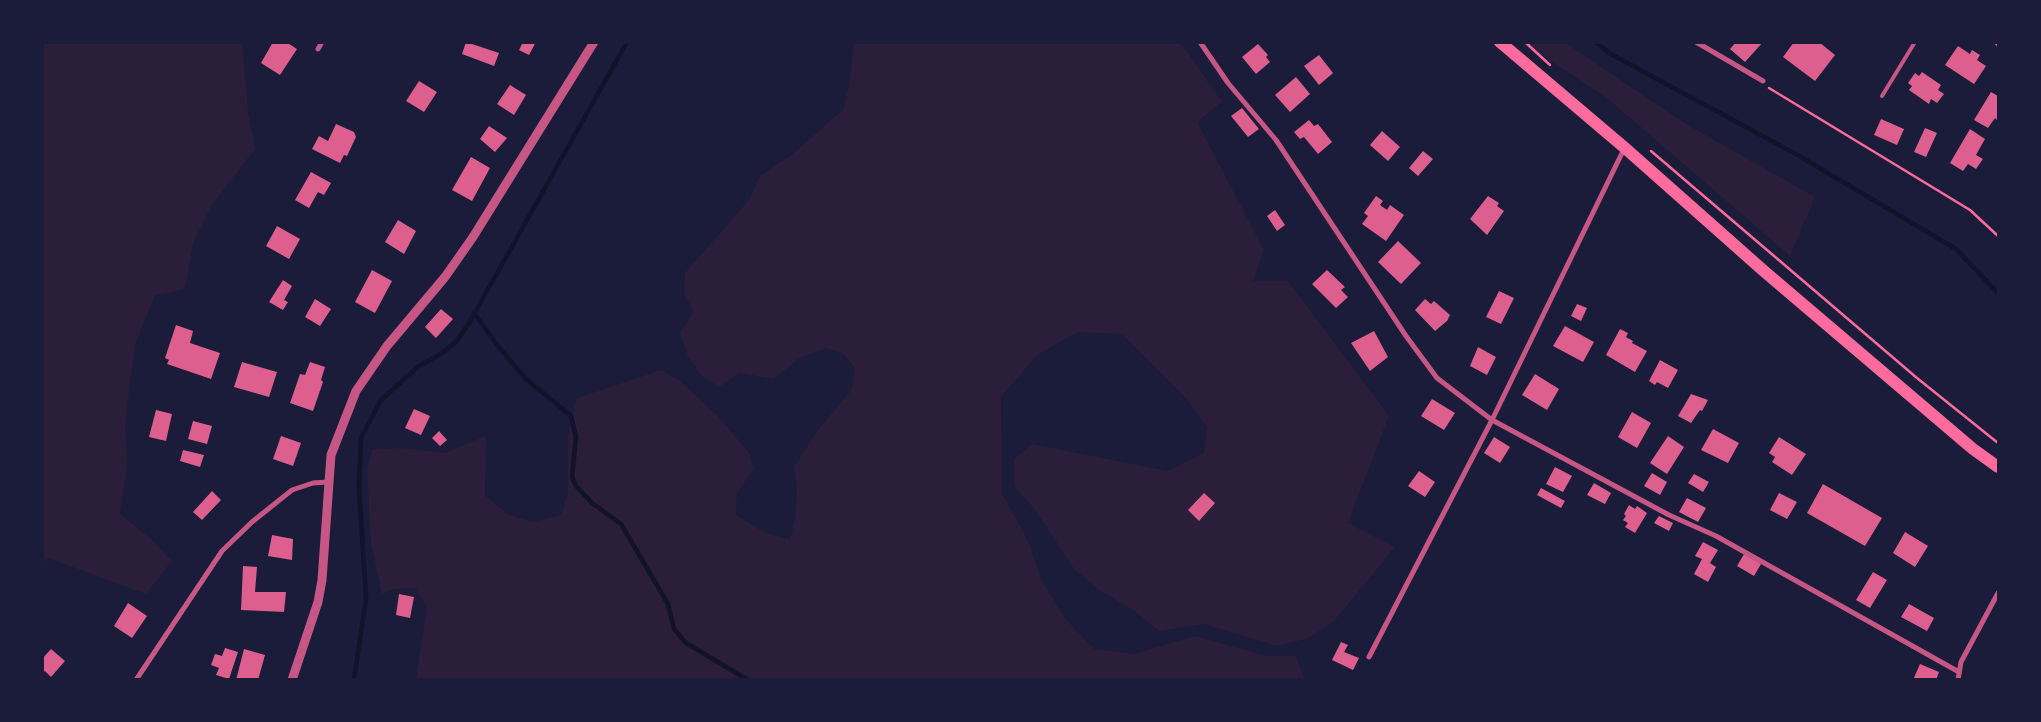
<!DOCTYPE html>
<style>
body{margin:0}
#map{position:relative;width:2041px;height:722px;overflow:hidden;background:#1b1b3a;font-family:Quicksand,sans-serif}
canvas{display:block}
.frame{position:absolute;inset:0;border:44px solid #1b1b3a;pointer-events:none}
</style>
<div id="map">
<canvas width="2041" height="722"></canvas>
<div class="frame"></div>
</div>
<script>
const context = document.querySelector('canvas').getContext('2d');
context.lineJoin = 'round';
function fillPath(path, color) {
  context.fillStyle = color;
  context.fill(path, 'evenodd');
}
function poly(rows) {
  const path = new Path2D();
  for (const r of rows) {
    path.moveTo(r[0], r[1]);
    for (let i = 2; i < r.length; i += 2) path.lineTo(r[i], r[i + 1]);
  }
  return path;
}
function trace(path, color, width, dash) {
  context.strokeStyle = color;
  context.lineWidth = width;
  context.lineCap = dash ? 'butt' : 'round';
  context.setLineDash(dash || []);
  context.stroke(path);
}
fillPath(poly([
 [43,42,242,43,248,111,255,149,211,206,193,244,185,289,155,296,135,344,125,423,127,464,120,514,152,540,172,561,146,594,48,558,43,564],
 [854,43,1181,43,1222,102,1197,122,1264,250,1253,281,1288,281,1389,416,1348,523,1395,547,1334,621,1309,638,1277,646,1204,624,1159,631,1133,610,1099,590,1074,569,1036,511,1014,486,1014,459,1032,444,1168,471,1204,453,1207,427,1186,398,1122,334,1078,332,1037,355,1001,397,1002,493,1028,541,1041,579,1064,617,1094,649,1134,654,1195,636,1266,656,1296,656,1305,679,416,679,427,607,415,588,394,589,382,594,371,543,367,470,373,449,401,448,444,453,486,436,485,495,507,514,532,522,561,515,568,492,568,435,577,398,661,370,681,382,718,416,750,454,753,469,737,493,736,515,766,533,790,540,795,519,797,491,794,467,818,430,852,389,855,368,843,354,826,348,798,359,774,379,739,373,719,387,701,375,688,356,680,333,694,312,684,294,685,273,749,200,760,176,790,156,843,110,849,86],
 [1523,43,1566,43,1686,124,1815,197,1790,256,1607,98]
]), '#2a1e3b');
trace(poly([
 [1596,42,1609,53,1794,153,1956,249,1998,293],
 [474,313,498,346,526,379,571,416,576,437,572,477,576,486,592,503,621,524,668,604,674,629,686,643,748,680],
 [354,680,366,599,359,485,361,438,381,400,419,366,442,353,456,342,469,323,627,42]
]), '#12122b', 4.5);
fillPath(poly([
 [273,42,286,42,297,49,280,75,261,63],
 [466,42,499,53,494,66,462,54],
 [523,42,536,42,529,55,519,50],
 [1736,42,1763,42,1745,62,1730,49],
 [1794,42,1819,42,1835,55,1815,81,1783,57],
 [1258,44,1268,55,1266,57,1270,62,1256,74,1242,57],
 [1958,46,1970,54,1972,50,1980,55,1977,60,1986,66,1974,84,1945,65],
 [1319,55,1333,73,1319,85,1304,66],
 [1922,72,1941,85,1938,90,1944,94,1937,103,1931,99,1929,104,1909,90,1912,86,1908,83,1915,73,1919,76],
 [1296,77,1310,94,1290,112,1275,95],
 [419,81,437,92,424,112,406,101],
 [510,85,526,95,514,115,497,104],
 [1991,92,1998,96,1998,121,1995,118,1988,128,1974,120],
 [1242,108,1259,129,1248,137,1231,116],
 [1881,119,1904,129,1897,145,1874,135],
 [1309,120,1314,126,1318,124,1332,142,1318,154,1304,137,1300,139,1294,132],
 [336,124,354,132,356,137,347,156,344,155,340,163,312,149,319,136,328,141],
 [489,126,507,138,495,152,480,139],
 [1925,128,1937,133,1926,157,1914,152],
 [1970,129,1985,139,1976,155,1983,159,1976,169,1968,164,1963,171,1950,163],
 [1382,131,1400,147,1388,161,1370,145],
 [1423,151,1433,159,1418,176,1409,168],
 [471,157,490,168,472,201,452,190],
 [311,172,331,183,324,195,318,192,309,208,295,200],
 [1376,196,1383,201,1380,205,1387,210,1390,205,1404,215,1386,241,1362,224,1368,216,1364,213],
 [1488,196,1499,203,1497,206,1504,211,1487,235,1470,219],
 [1275,210,1285,225,1277,231,1267,216],
 [398,220,416,231,404,254,385,242],
 [277,226,300,239,289,259,266,246],
 [1398,241,1421,263,1401,284,1378,262],
 [372,270,392,281,375,313,355,302],
 [1327,270,1345,287,1341,290,1348,297,1336,308,1312,284],
 [283,280,292,286,284,300,288,302,283,310,269,302],
 [1499,291,1514,298,1501,324,1486,317],
 [315,299,331,309,320,326,305,317],
 [1425,299,1431,304,1434,301,1450,315,1447,321,1435,331,1415,310],
 [1577,304,1587,308,1581,321,1571,316],
 [441,309,453,319,436,338,425,327],
 [176,325,193,331,190,343,220,353,211,379,167,364,169,360,165,358],
 [1565,326,1594,342,1583,362,1553,346],
 [1620,329,1628,333,1626,337,1633,341,1632,343,1647,351,1635,372,1606,355],
 [1374,331,1388,357,1370,371,1351,343],
 [1478,347,1496,357,1487,375,1470,366],
 [1660,360,1678,370,1668,388,1657,382,1655,385,1649,381],
 [242,362,277,372,269,397,234,387],
 [310,362,325,367,321,380,323,382,313,411,290,403,300,374,305,375],
 [1535,374,1559,389,1547,410,1522,395],
 [1691,394,1708,400,1702,411,1700,410,1691,423,1678,416],
 [1432,399,1455,413,1444,430,1421,416],
 [414,409,430,416,421,435,405,428],
 [156,410,172,414,166,441,149,437],
 [1632,412,1651,423,1637,448,1618,437],
 [193,421,212,426,207,444,188,439],
 [1713,429,1739,443,1728,463,1701,450],
 [439,431,447,440,440,446,432,438],
 [281,436,301,443,293,466,273,459],
 [1668,436,1684,447,1667,474,1650,463],
 [1494,437,1510,447,1500,463,1484,453],
 [1779,437,1806,454,1792,475,1772,462,1775,457,1769,453],
 [183,450,204,455,200,467,180,461],
 [1555,467,1572,476,1563,492,1546,484],
 [1419,471,1435,482,1425,497,1408,486],
 [1652,473,1667,482,1660,495,1644,486],
 [1694,474,1709,482,1703,492,1688,483],
 [1594,483,1611,493,1605,504,1587,495],
 [1823,484,1882,518,1865,546,1807,513],
 [1541,488,1565,501,1561,508,1537,495],
 [212,491,221,500,202,520,193,512],
 [1204,493,1215,503,1199,521,1188,510],
 [1779,493,1797,502,1787,519,1770,510],
 [1687,498,1706,508,1698,522,1679,512],
 [1629,505,1635,509,1637,506,1647,513,1635,533,1625,527,1628,523,1623,520,1626,516,1624,514],
 [1659,516,1673,523,1669,531,1654,523],
 [1905,532,1928,546,1915,567,1893,553],
 [272,535,293,539,292,560,268,556],
 [1703,542,1718,550,1710,563,1716,567,1708,582,1694,574,1702,559,1695,556],
 [1744,554,1761,564,1754,576,1737,566],
 [243,566,257,567,255,592,286,592,284,612,241,610],
 [1873,572,1887,580,1870,608,1856,600],
 [399,594,414,597,410,618,396,615],
 [128,603,147,616,132,638,114,626],
 [1909,604,1934,618,1927,631,1901,617],
 [1341,642,1348,645,1344,652,1359,658,1353,670,1332,660],
 [225,648,238,652,229,679,216,675,219,668,211,665,215,654,222,656],
 [51,649,65,661,51,677,45,671,42,674,42,659],
 [244,649,265,655,258,680,236,680],
 [1920,664,1939,672,1936,680,1913,680]
]), '#dd5f8e');
trace(poly([
 [1525,42,1550,65],
 [1769,88,1970,210,1998,236],
 [1651,151,1917,378,1998,443]
]), '#ff6b9d', 2.5);
trace(poly([
 [1882,96,1915,42]
]), '#c65784', 4);
trace(poly([
 [1200,42,1228,83,1276,140,1406,336,1437,378,1492,420,1669,515,1716,536,1959,672],
 [1696,42,1763,81],
 [1996,42,1998,44],
 [318,49,322,42],
 [1369,657,1492,420,1624,149],
 [136,680,222,551,252,522,292,490,313,483,328,482],
 [1958,680,1961,662,1998,593]
]), '#c65784', 5);
trace(poly([
 [292,680,318,602,322,580,331,455,356,391,387,346,445,277,473,237,594,42]
]), '#c65784', 9);
trace(poly([
 [1500,42,1625,148,1765,272,1973,449,1998,467]
]), '#ff6b9d', 12);
</script>
